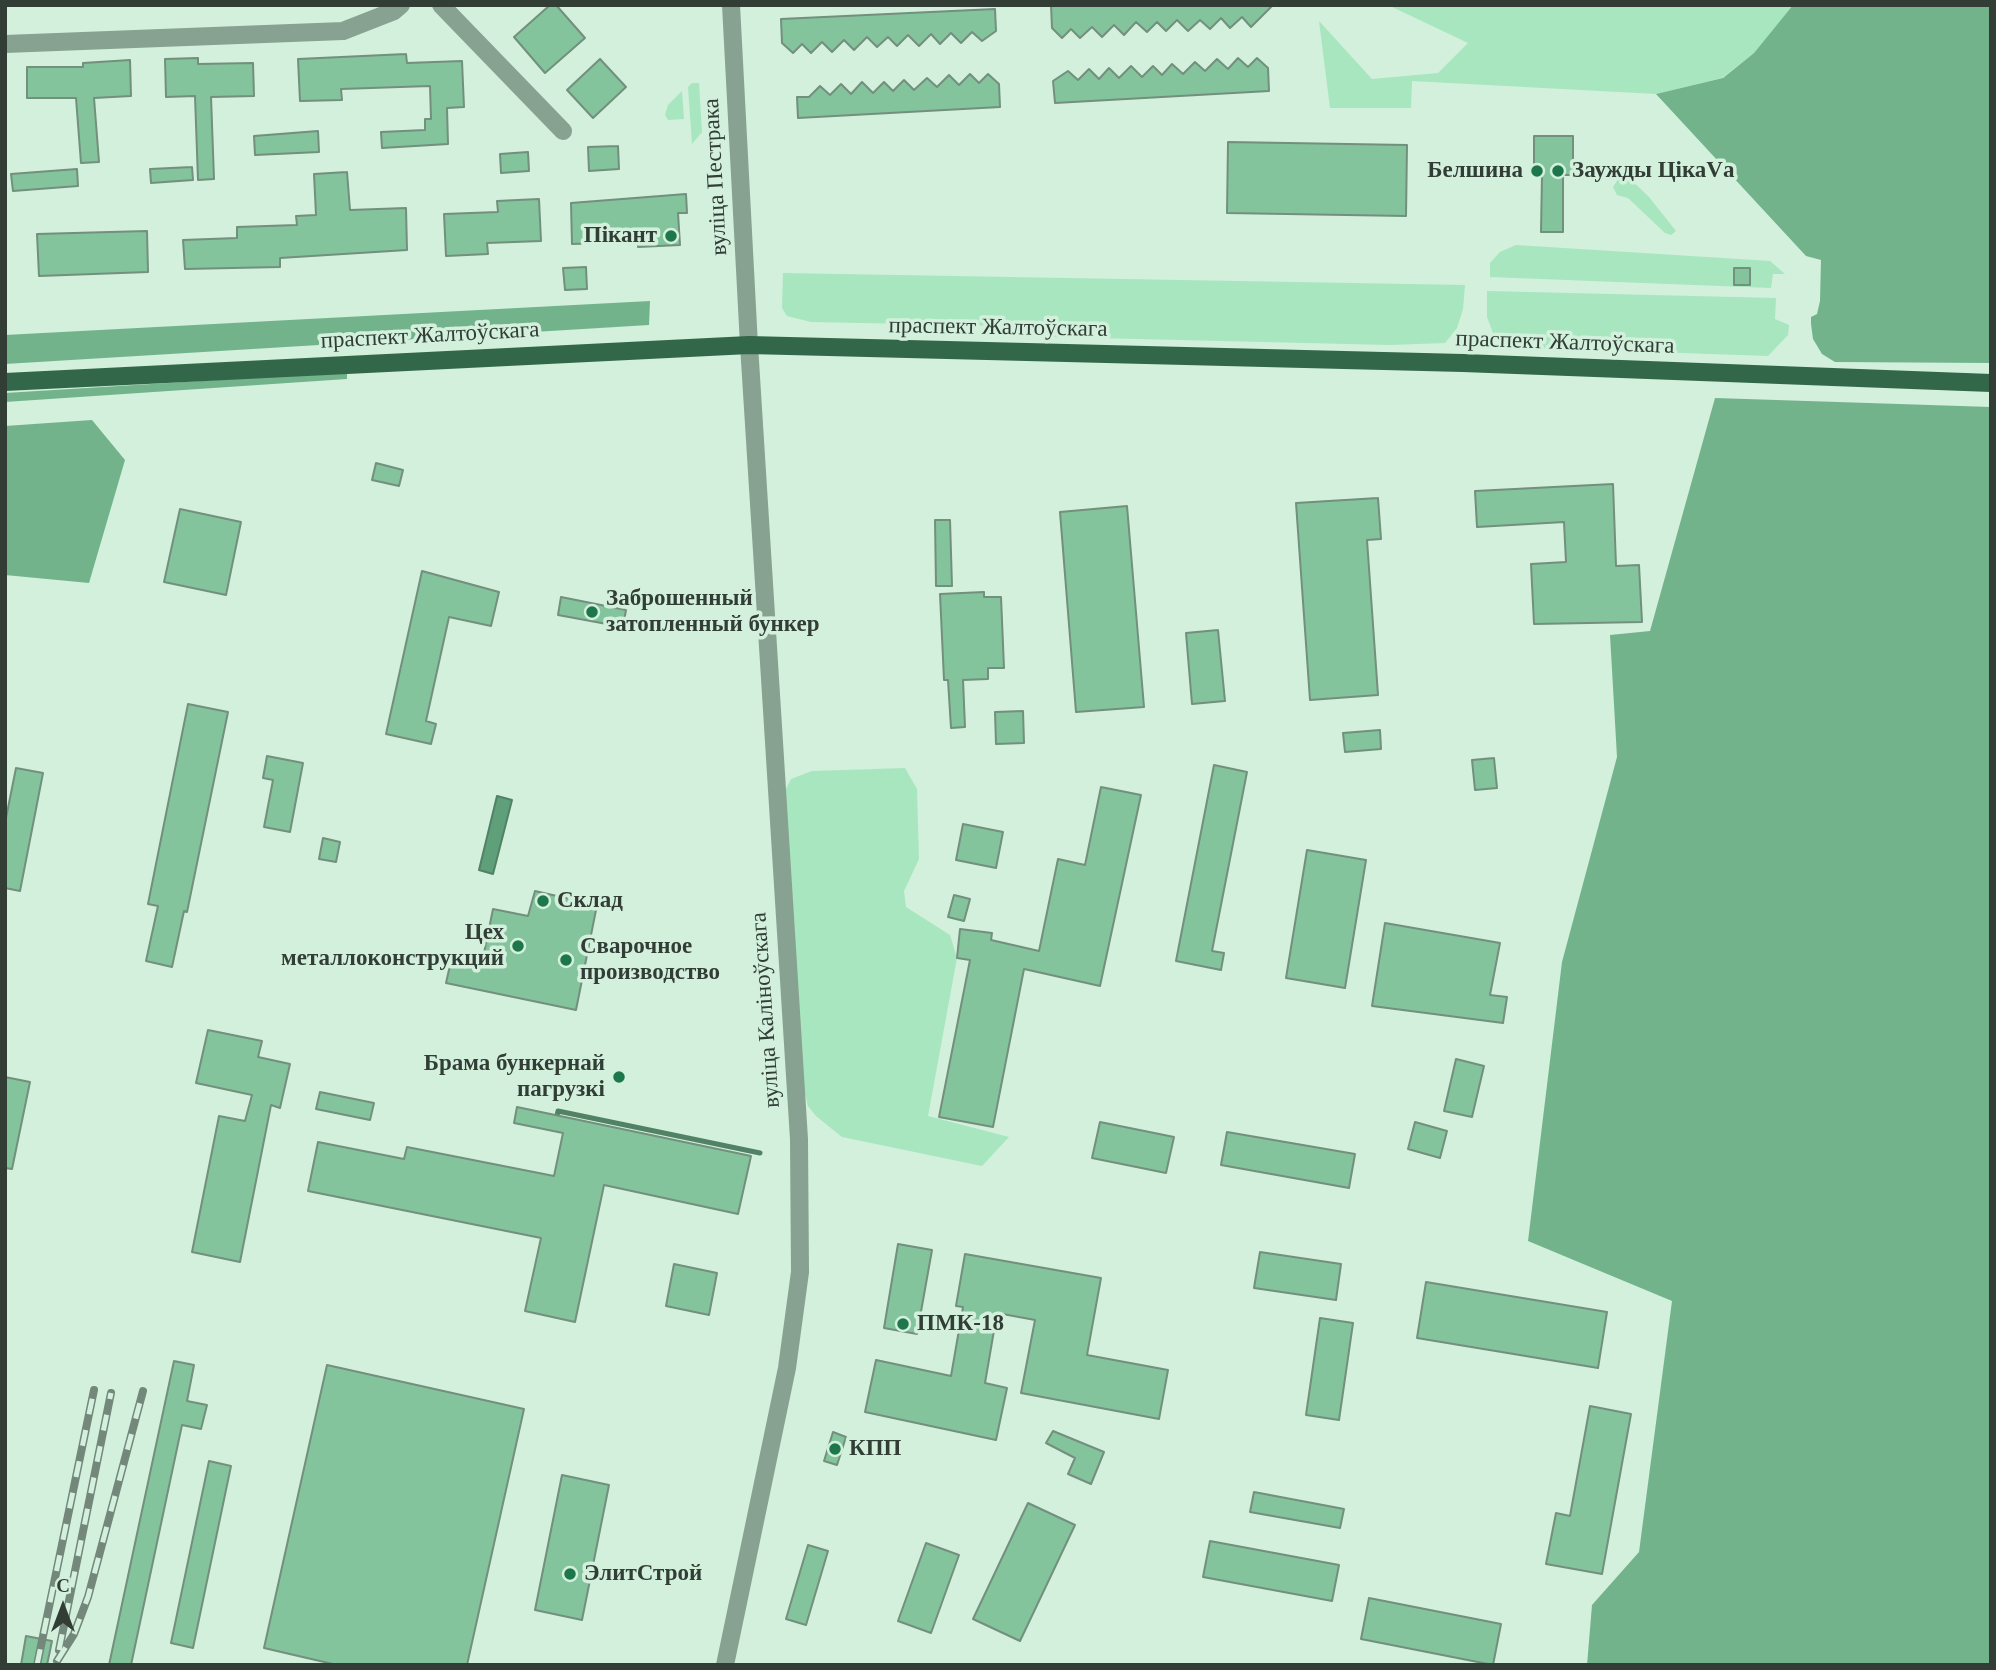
<!DOCTYPE html>
<meta charset="utf-8">
<style>
body{margin:0}
#map{position:relative;width:1996px;height:1670px;overflow:hidden;background:#d2f0dc;font-family:"Times New Roman",serif}
canvas{display:block}
.frame{position:absolute;inset:0;border:7px solid #313d35;pointer-events:none}
.north{position:absolute;left:28px;top:1572px;width:70px;height:70px;-webkit-text-stroke:5px #d2f0dc;paint-order:stroke;rotate:0deg;font-size:19px;font-weight:700;line-height:28px;text-align:center;color:#313d35}
.north::after{content:'';display:block;margin:auto;width:24px;height:32px;background:#313d35;clip-path:polygon(50% 0,100% 100%,50% 72%,0 100%)}
</style>
<div id="map">
<canvas width="1996" height="1670"></canvas>
<div class="frame"></div>
<div class="north">С</div>
</div>
<script>
const context = document.querySelector('canvas').getContext('2d');
context.lineJoin = 'round';
function fillPath(path, color) {
  context.fillStyle = color;
  context.fill(path, 'evenodd');
}
function poly(rows) {
  const path = new Path2D();
  for (const r of rows) {
    path.moveTo(r[0], r[1]);
    for (let i = 2; i < r.length; i += 2) path.lineTo(r[i], r[i + 1]);
  }
  return path;
}
function trace(path, color, width, dash) {
  context.strokeStyle = color;
  context.lineWidth = width;
  context.lineCap = dash ? 'butt' : 'round';
  context.setLineDash(dash || []);
  context.stroke(path);
}
function label(font, color, halo, rows, align = 'center') {
  context.font = font + ' "Times New Roman",serif';
  context.lineWidth = 7;
  context.setLineDash([]);
  context.textBaseline = 'middle';
  context.strokeStyle = halo;
  context.fillStyle = color;
  for (const [text, x, y, turn = 0] of rows) {
    context.save();
    context.translate(x, y);
    context.rotate((+turn || 0) * Math.PI / 180);
    context.textAlign = isNaN(turn) ? turn : align;
    if (halo) context.strokeText(text, 0, 0);
    context.fillText(text, 0, 0);
    context.restore();
  }
}
fillPath(poly([
 [1388,5,1793,5,1754,53,1722,78,1656,94,1412,81,1411,108,1330,108,1319,21,1372,79,1438,73,1468,43],
 [692,83,699,83,702,132,692,144,688,87],
 [682,91,684,119,668,120,665,115,668,105],
 [1623,172,1649,197,1676,231,1671,235,1665,233,1628,198,1617,195,1613,187],
 [1516,245,1770,261,1785,274,1773,274,1771,288,1490,277,1490,263,1500,252],
 [783,273,1465,285,1463,309,1457,328,1445,343,1390,345,1011,336,1011,326,811,322,787,316,782,308],
 [1487,291,1776,298,1775,319,1789,325,1788,335,1768,356,1511,347,1501,344,1493,333,1487,317],
 [905,768,917,789,919,859,904,891,906,907,950,935,957,958,928,1116,1009,1137,982,1166,842,1137,816,1116,808,1106,804,1090,785,791,791,779,812,771]
]), '#a7e6bf');
fillPath(poly([
 [1793,5,1991,5,1991,363,1835,362,1822,354,1813,339,1811,324,1811,317,1817,314,1820,301,1821,260,1806,256,1656,94,1723,78,1754,53],
 [650,301,649,325,5,364,5,335],
 [347,372,347,379,5,402,5,393],
 [1715,398,1991,407,1991,1665,1587,1665,1592,1605,1639,1552,1672,1301,1528,1241,1562,962,1617,757,1610,635,1650,631],
 [92,420,125,460,89,583,5,575,5,426]
]), '#72b38c');
const water = poly([
 [497,796,512,800,493,874,479,870,497,796]
]);
fillPath(water, '#5f9f79');
trace(water, '#518265', 2);
trace(poly([
 [556,1121,558,1111,760,1153]
]), '#518265', 5);
const building = poly([
 [550,5,556,5,585,38,545,73,514,37,550,5],
 [1051,5,1273,5,1251,27,1242,17,1230,28,1221,18,1210,29,1200,20,1188,31,1177,20,1166,31,1157,22,1147,32,1136,22,1124,35,1114,25,1102,37,1092,27,1080,38,1071,29,1062,38,1052,28,1051,5],
 [995,9,996,31,982,41,972,32,961,43,951,33,940,44,931,34,919,46,908,35,897,46,888,37,877,47,867,37,854,50,844,40,832,52,822,42,811,53,802,44,793,53,782,43,781,19,995,9],
 [406,54,407,63,462,61,464,107,447,108,448,144,382,148,381,132,425,130,425,119,431,119,430,86,341,89,342,100,300,101,298,59,406,54],
 [198,58,198,64,253,63,254,96,211,97,214,179,198,180,195,96,166,97,165,59,198,58],
 [1238,58,1248,67,1257,58,1268,68,1269,91,1055,103,1053,81,1068,71,1078,80,1089,69,1099,79,1109,68,1119,78,1131,66,1142,77,1153,66,1162,75,1172,64,1183,74,1195,62,1205,71,1217,59,1228,69,1238,58],
 [600,59,626,87,593,118,567,90,600,59],
 [130,60,131,96,94,98,99,162,81,163,76,98,27,98,27,67,83,67,83,63,130,60],
 [970,74,979,83,988,74,999,84,1000,107,798,118,797,97,809,97,820,86,830,95,841,84,851,94,862,82,873,93,884,82,893,91,904,80,914,90,927,78,937,87,949,75,959,85,970,74],
 [318,131,319,152,255,155,254,136,318,131],
 [1534,136,1573,136,1573,175,1563,175,1563,232,1541,232,1542,175,1534,174,1534,136],
 [1228,142,1407,145,1406,216,1227,213,1228,142],
 [618,146,619,169,589,171,588,147,618,146],
 [528,152,529,171,501,173,500,154,528,152],
 [192,167,193,180,151,183,150,169,192,167],
 [77,169,78,186,13,191,11,174,77,169],
 [347,172,350,210,406,208,407,250,280,258,280,267,185,269,183,240,237,238,237,227,297,225,296,216,316,215,314,174,347,172],
 [686,194,687,213,678,213,680,245,638,247,638,242,572,244,571,203,686,194],
 [539,199,541,241,487,243,488,254,446,256,444,214,498,212,497,201,539,199],
 [147,231,148,272,39,276,37,234,147,231],
 [586,267,587,289,565,290,563,268,586,267],
 [1734,268,1750,268,1750,285,1734,285,1734,268],
 [376,463,403,470,399,486,372,480,376,463],
 [1613,484,1616,566,1639,565,1642,622,1534,624,1531,564,1566,562,1564,522,1477,527,1475,491,1613,484],
 [1378,498,1381,539,1367,540,1378,695,1310,700,1296,503,1378,498],
 [1127,506,1144,707,1076,712,1060,512,1127,506],
 [180,509,241,522,226,595,164,582,180,509],
 [935,520,950,520,952,586,936,586,935,520],
 [422,571,499,592,491,626,449,617,426,721,436,724,431,744,386,734,422,571],
 [984,592,984,597,1001,597,1004,668,988,668,988,679,963,680,965,727,951,728,948,680,944,680,940,594,984,592],
 [561,597,626,610,623,627,558,615,561,597],
 [1218,630,1225,701,1192,704,1186,633,1218,630],
 [188,704,228,712,187,912,184,911,172,967,146,961,158,906,148,904,188,704],
 [1023,711,1024,743,996,744,995,712,1023,711],
 [1380,730,1381,749,1345,752,1343,733,1380,730],
 [267,756,303,763,290,832,264,827,273,780,263,778,267,756],
 [1494,758,1497,788,1475,790,1472,760,1494,758],
 [1214,765,1247,772,1212,951,1224,953,1221,970,1176,961,1214,765],
 [16,768,43,773,20,891,5,888,5,823,16,768],
 [1101,787,1141,795,1100,986,1024,969,993,1127,939,1117,970,960,957,958,960,929,992,933,991,940,1039,951,1058,859,1085,865,1101,787],
 [963,824,1003,832,996,868,956,860,963,824],
 [323,838,340,842,336,862,319,859,323,838],
 [1307,850,1366,860,1345,988,1286,978,1307,850],
 [535,891,597,905,576,1010,446,983,453,952,483,958,493,909,528,916,535,891],
 [954,895,970,899,964,921,948,917,954,895],
 [1385,923,1500,943,1490,995,1507,997,1503,1023,1372,1006,1385,923],
 [208,1030,262,1041,258,1057,290,1064,280,1108,271,1105,240,1262,192,1252,219,1116,245,1121,252,1095,196,1083,208,1030],
 [1456,1059,1484,1066,1472,1117,1444,1111,1456,1059],
 [5,1077,30,1082,12,1169,5,1168,5,1077],
 [320,1092,374,1103,370,1120,316,1109,320,1092],
 [517,1107,751,1156,738,1214,604,1185,575,1322,525,1311,541,1238,308,1191,318,1142,404,1159,407,1147,554,1176,563,1133,514,1123,517,1107],
 [1100,1122,1174,1137,1166,1173,1092,1158,1100,1122],
 [1415,1122,1447,1131,1440,1158,1408,1149,1415,1122],
 [1227,1132,1355,1154,1349,1188,1221,1165,1227,1132],
 [898,1244,932,1250,917,1334,884,1328,898,1244],
 [1260,1252,1341,1264,1336,1300,1254,1288,1260,1252],
 [965,1254,1101,1278,1087,1355,1168,1370,1159,1419,1021,1393,1035,1320,997,1313,985,1383,1007,1388,996,1440,865,1412,876,1360,951,1376,963,1307,956,1306,965,1254],
 [674,1264,717,1273,709,1315,666,1306,674,1264],
 [1426,1282,1607,1312,1598,1368,1417,1338,1426,1282],
 [1320,1318,1353,1323,1339,1420,1306,1415,1320,1318],
 [174,1361,194,1365,187,1401,207,1405,201,1429,182,1425,131,1665,109,1665,174,1361],
 [327,1365,524,1409,467,1665,337,1665,264,1648,327,1365],
 [1590,1406,1631,1414,1602,1574,1546,1564,1556,1513,1570,1516,1590,1406],
 [1053,1431,1104,1452,1091,1484,1068,1474,1075,1458,1046,1443,1053,1431],
 [833,1432,846,1437,837,1465,824,1461,833,1432],
 [209,1461,231,1466,193,1648,171,1643,209,1461],
 [562,1475,609,1485,582,1620,535,1610,562,1475],
 [1254,1492,1344,1509,1340,1528,1250,1512,1254,1492],
 [1028,1503,1075,1525,1020,1641,973,1619,1028,1503],
 [1210,1541,1339,1565,1332,1601,1203,1577,1210,1541],
 [926,1543,959,1555,931,1633,898,1621,926,1543],
 [808,1545,828,1551,806,1625,786,1619,808,1545],
 [1369,1598,1501,1624,1493,1665,1361,1639,1369,1598],
 [26,1636,52,1641,47,1665,21,1665,26,1636]
]);
fillPath(building, '#83c49d');
trace(building, '#738f7d', 2);
trace(poly([
 [441,5,563,131],
 [5,44,343,31,394,11,401,5]
]), '#87a290', 18);
trace(poly([
 [725,1665,787,1368,800,1272,799,1139,749,345,731,5]
]), '#87a290', 18);
trace(poly([
 [5,382,749,345,1463,363,1991,383]
]), '#336749', 18);
const rail = poly([
 [59,1650,111,1393],
 [57,1661,74,1634,88,1597,143,1391],
 [37,1665,94,1390]
]);
trace(rail, '#73877a', 8);
trace(rail, '#d2f0dc', 5, [16]);
for (const [x, y, r, color] of [
 [1537,171,7,"#1e774b"],
 [1558,171,7,"#1e774b"],
 [671,236,7,"#1e774b"],
 [592,612,7,"#1e774b"],
 [543,901,7,"#1e774b"],
 [518,946,7,"#1e774b"],
 [566,960,7,"#1e774b"],
 [619,1077,7,"#1e774b"],
 [903,1324,7,"#1e774b"],
 [835,1449,7,"#1e774b"],
 [570,1574,7,"#1e774b"]
]) {
  const dot = new Path2D();
  dot.arc(x, y, r, 0, 2 * Math.PI);
  context.fillStyle = color;
  context.fill(dot);
  trace(dot, '#d2f0dc', 2.5);
}
label('bold 23px', '#313d35', '#d2f0dc', [
 ["Белшина",1523,171,"right"],
 ["Заужды ЦікаVа",1572,171],
 ["Пікант",657,236,"right"],
 ["Заброшенный",606,599],
 ["затопленный бункер",606,625],
 ["Склад",557,901],
 ["Цех",504,933,"right"],
 ["металлоконструкций",504,959,"right"],
 ["Сварочное",580,947],
 ["производство",580,973],
 ["Брама бункернай",605,1064,"right"],
 ["пагрузкі",605,1090,"right"],
 ["ПМК-18",917,1324],
 ["КПП",849,1449],
 ["ЭлитСтрой",584,1574]
], 'left');
label('23px', '#313d35', '#d2f0dc', [
 ["вуліца Пестрака",716,177,-93],
 ["праспект Жалтоўскага",998,328,1],
 ["праспект Жалтоўскага",430,336,-3],
 ["праспект Жалтоўскага",1565,343,2],
 ["вуліца Каліноўскага",766,1010,-94]
]);
</script>
